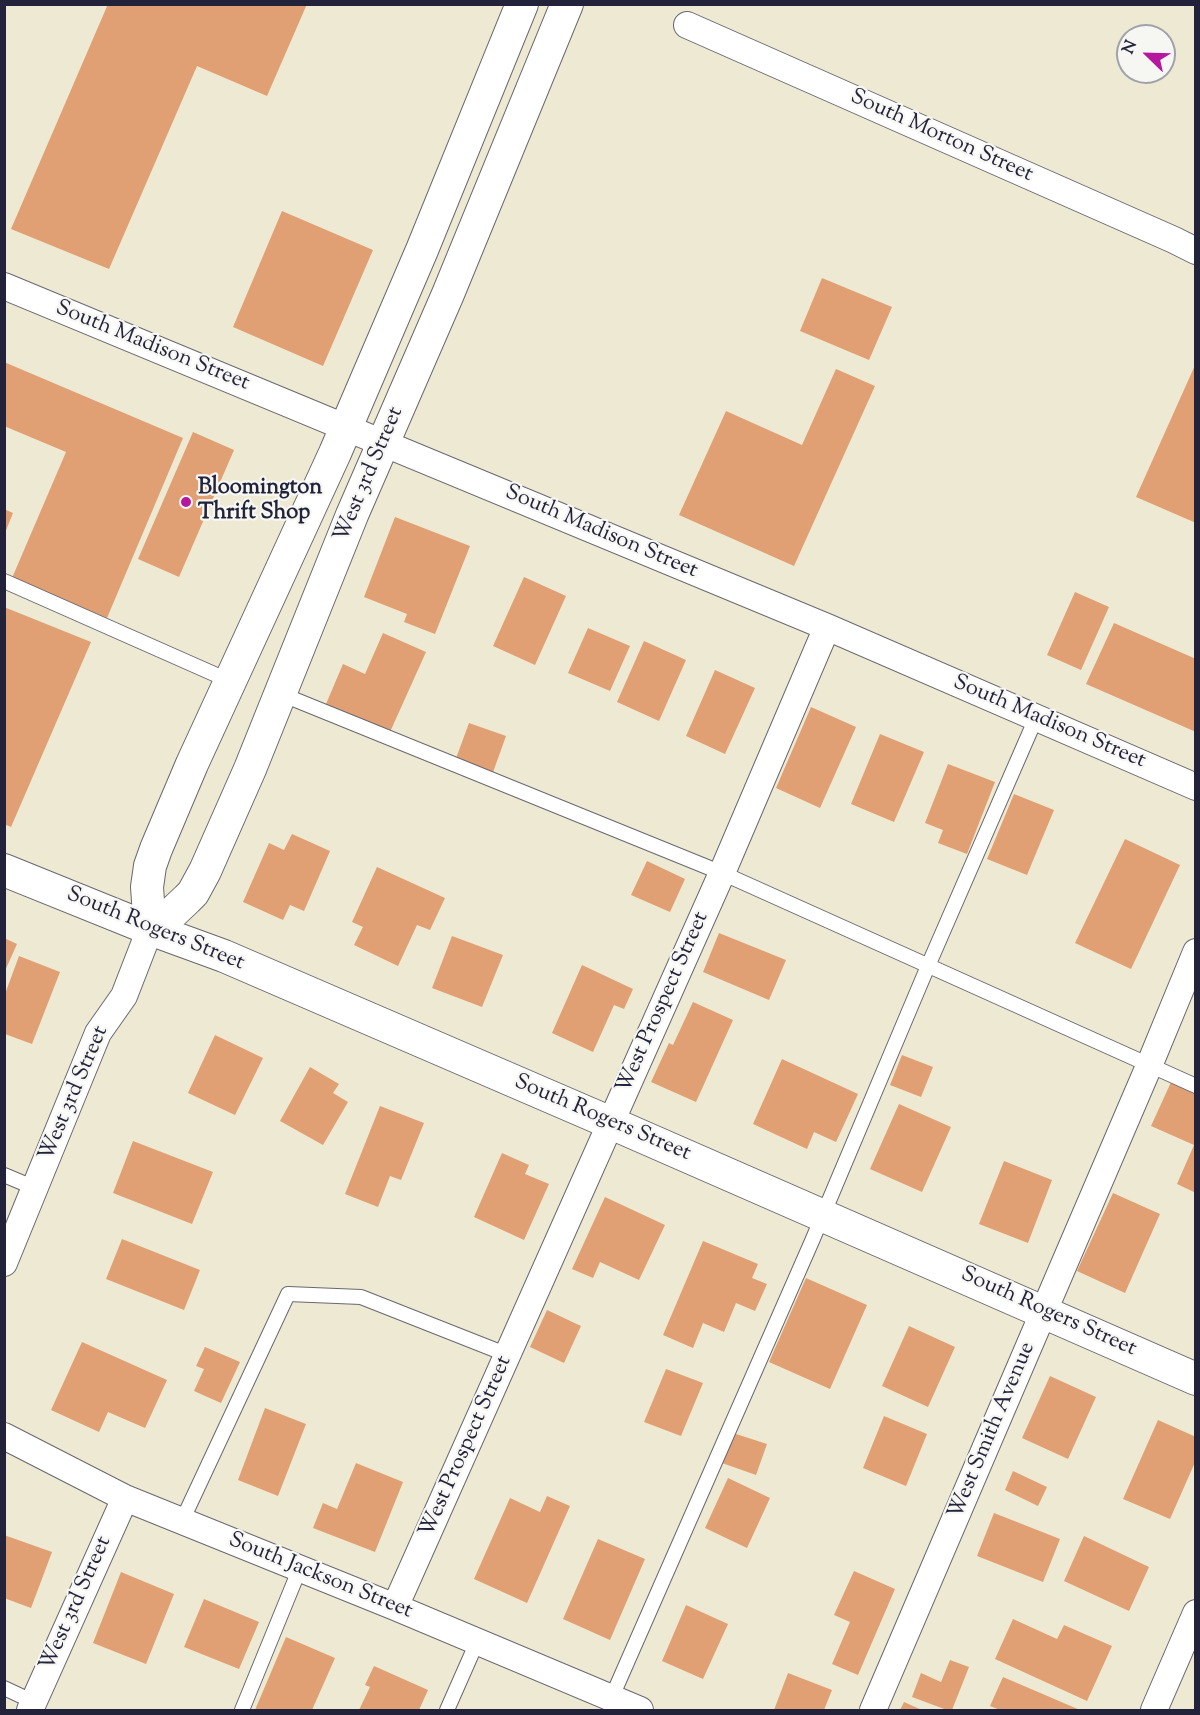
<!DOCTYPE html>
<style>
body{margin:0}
#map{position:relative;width:1200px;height:1715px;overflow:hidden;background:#eee9d2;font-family:"Sorts Mill Goudy",serif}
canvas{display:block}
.frame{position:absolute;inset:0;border:6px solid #22223b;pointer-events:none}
.north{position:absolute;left:1116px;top:24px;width:60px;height:60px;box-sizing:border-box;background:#f6f6f2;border:2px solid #a1a1a9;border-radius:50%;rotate:293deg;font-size:16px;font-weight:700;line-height:24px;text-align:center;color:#22223b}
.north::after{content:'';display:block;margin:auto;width:21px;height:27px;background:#b5179e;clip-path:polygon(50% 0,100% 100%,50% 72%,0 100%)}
</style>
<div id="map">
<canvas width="1200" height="1715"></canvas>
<div class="frame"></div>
<div class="north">N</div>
</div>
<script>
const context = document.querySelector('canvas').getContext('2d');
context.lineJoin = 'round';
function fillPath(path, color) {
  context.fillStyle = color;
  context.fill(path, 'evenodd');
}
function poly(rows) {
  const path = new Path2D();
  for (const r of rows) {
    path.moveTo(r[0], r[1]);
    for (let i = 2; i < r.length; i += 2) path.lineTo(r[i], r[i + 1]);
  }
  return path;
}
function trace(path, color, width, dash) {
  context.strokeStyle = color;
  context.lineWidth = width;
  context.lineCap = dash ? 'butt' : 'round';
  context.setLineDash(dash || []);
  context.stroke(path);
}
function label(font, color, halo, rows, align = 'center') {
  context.font = font + ' "Sorts Mill Goudy",serif';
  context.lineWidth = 4.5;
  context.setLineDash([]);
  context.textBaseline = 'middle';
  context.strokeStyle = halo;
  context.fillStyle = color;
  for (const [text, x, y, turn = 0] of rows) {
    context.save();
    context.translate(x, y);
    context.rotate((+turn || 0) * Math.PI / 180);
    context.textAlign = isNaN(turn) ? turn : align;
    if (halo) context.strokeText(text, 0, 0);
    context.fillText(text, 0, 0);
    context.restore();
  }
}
fillPath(poly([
 [108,4,307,4,267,96,197,66,109,269,11,229],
 [282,211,373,250,323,366,233,327],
 [822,278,892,307,869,360,800,331],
 [4,362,183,438,107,618,12,578,66,452,4,426],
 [1196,363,1196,523,1136,497],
 [836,369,875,386,794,566,679,515,726,411,802,445],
 [193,432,234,450,179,577,138,559],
 [4,509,13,513,5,533,4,533],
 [395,517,470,546,435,634,404,622,407,614,364,597],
 [524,577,566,596,535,665,493,646],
 [1075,592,1109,607,1081,670,1047,655],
 [4,607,91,642,11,827,4,824],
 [1114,623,1196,659,1196,732,1086,684],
 [588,628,630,646,610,691,568,673],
 [383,633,426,652,390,732,326,704,343,664,365,674],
 [644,641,686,660,659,721,617,702],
 [715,670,755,688,725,754,686,736],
 [811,707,856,727,820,808,776,788],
 [469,723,506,736,492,775,455,761],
 [880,734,924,752,894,822,851,804],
 [948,764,995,782,967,854,938,843,943,830,925,823],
 [1014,794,1054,810,1027,875,987,859],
 [292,834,330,851,304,911,290,905,283,920,243,902,269,843,284,850],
 [1125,839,1180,865,1131,969,1075,943],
 [647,861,685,879,670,912,631,895],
 [377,867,445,898,430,930,417,925,398,966,354,945,363,927,352,922],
 [719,933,786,960,769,1000,703,972],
 [452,936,503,955,482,1007,432,988],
 [4,938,17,944,4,973],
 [19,956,60,972,32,1044,5,1034,5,994],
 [582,965,633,989,624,1009,614,1005,593,1052,552,1033],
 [693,1002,733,1020,696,1102,651,1082,669,1043,673,1045],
 [215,1035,263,1058,235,1115,188,1093],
 [902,1055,933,1067,921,1097,890,1085],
 [782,1059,858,1094,836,1142,814,1132,807,1149,753,1124],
 [310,1067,339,1084,333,1093,348,1102,323,1145,280,1121],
 [1172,1080,1196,1091,1196,1193,1177,1184,1194,1145,1151,1126],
 [899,1104,951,1127,922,1192,870,1169],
 [380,1106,424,1123,401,1180,390,1176,378,1207,345,1194],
 [133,1141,213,1172,192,1224,113,1193],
 [502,1153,529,1165,525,1174,549,1184,524,1240,474,1217],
 [1004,1161,1052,1180,1028,1243,979,1224],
 [1113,1193,1160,1214,1125,1293,1077,1271],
 [605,1197,665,1225,639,1280,600,1262,593,1278,572,1269],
 [122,1239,200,1270,184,1310,106,1279],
 [703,1241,758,1264,752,1278,767,1284,755,1311,736,1303,724,1332,703,1323,693,1348,663,1335],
 [806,1278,867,1305,830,1389,769,1362],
 [547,1310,581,1326,564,1363,530,1347],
 [909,1326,955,1347,928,1407,882,1386],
 [82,1342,167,1380,145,1428,108,1412,99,1432,51,1410],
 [205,1347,240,1362,221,1403,194,1391,204,1369,196,1366],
 [666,1369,703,1383,681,1436,644,1422],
 [1050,1376,1096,1397,1068,1459,1022,1438],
 [265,1408,306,1424,278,1496,238,1480],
 [884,1416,927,1434,906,1486,863,1468],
 [1158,1420,1196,1437,1196,1460,1170,1519,1123,1499],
 [733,1433,767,1444,756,1475,722,1463],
 [356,1463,403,1482,375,1552,313,1528,323,1503,337,1509],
 [1013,1471,1047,1487,1038,1506,1005,1490],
 [728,1478,770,1498,747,1548,705,1528],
 [547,1496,570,1506,527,1603,474,1579,510,1498,540,1512],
 [994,1513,1060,1539,1043,1582,977,1556],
 [4,1535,52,1552,31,1608,4,1598],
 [1084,1536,1149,1567,1129,1611,1064,1581],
 [598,1539,645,1559,610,1640,563,1619],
 [854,1571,895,1589,858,1675,832,1664,850,1622,834,1615],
 [121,1572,174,1594,146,1664,93,1643],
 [204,1599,259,1622,239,1669,184,1647],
 [686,1605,728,1624,703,1679,662,1661],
 [1013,1619,1057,1639,1064,1625,1112,1646,1087,1701,995,1659],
 [286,1637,335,1658,312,1710,255,1710],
 [950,1660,969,1667,952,1710,947,1710,912,1697,921,1673,941,1682],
 [374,1666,428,1690,419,1710,359,1710,370,1687,365,1685],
 [788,1673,832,1690,824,1710,774,1710],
 [1003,1677,1080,1710,1000,1710,990,1706],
 [904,1702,922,1710,900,1710]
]), '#e0a073');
const service = poly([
 [4,581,230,681],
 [281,694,722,873,1196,1086],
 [4,1175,35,1188],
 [182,1521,288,1294,361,1297,508,1355],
 [4,1688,34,1702],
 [611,1699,812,1241,928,966,1036,718],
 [242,1710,300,1568],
 [447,1710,477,1642]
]);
const minor = poly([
 [687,25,1174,240,1196,251],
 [4,286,827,627,1196,787],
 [4,1263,98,1033,124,996,150,929],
 [4,1436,125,1498,395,1607,640,1710],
 [395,1607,722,873,827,627],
 [30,1710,125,1498],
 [873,1710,1149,1066,1196,952],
 [1154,1710,1196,1613]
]);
const tertiary = poly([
 [4,870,150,929,224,956,611,1123,1196,1379],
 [150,929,169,916,187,899,193,893,205,871,250,769,352,515,448,294,567,4],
 [150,929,147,887,150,866,156,849,192,764,335,453,422,250,522,4]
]);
trace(service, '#696870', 16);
trace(minor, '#696870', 28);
trace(tertiary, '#696870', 34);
trace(service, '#fff', 14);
trace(minor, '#fff', 26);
trace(tertiary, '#fff', 32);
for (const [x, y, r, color] of [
 [186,502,6,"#b5179e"]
]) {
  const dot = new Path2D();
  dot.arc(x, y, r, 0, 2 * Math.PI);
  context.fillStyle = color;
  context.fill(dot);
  trace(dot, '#f6f6f2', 2);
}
label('22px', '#22223b', '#f6f6f2', [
 ["South Morton Street",941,137,24],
 ["South Madison Street",152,347,22],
 ["West 3rd Street",370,475,-67],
 ["South Madison Street",601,533,23],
 ["South Madison Street",1049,723,23],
 ["South Rogers Street",155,930,22],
 ["West Prospect Street",664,1003,-66],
 ["West 3rd Street",75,1094,-67],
 ["South Rogers Street",602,1119,23],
 ["South Rogers Street",1048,1313,24],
 ["West Smith Avenue",993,1431,-67],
 ["West Prospect Street",467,1447,-66],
 ["South Jackson Street",320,1577,22],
 ["West 3rd Street",77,1604,-66]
]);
label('bold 22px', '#22223b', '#f6f6f2', [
 ["Bloomington",198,489],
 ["Thrift Shop",198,514]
], 'left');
</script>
